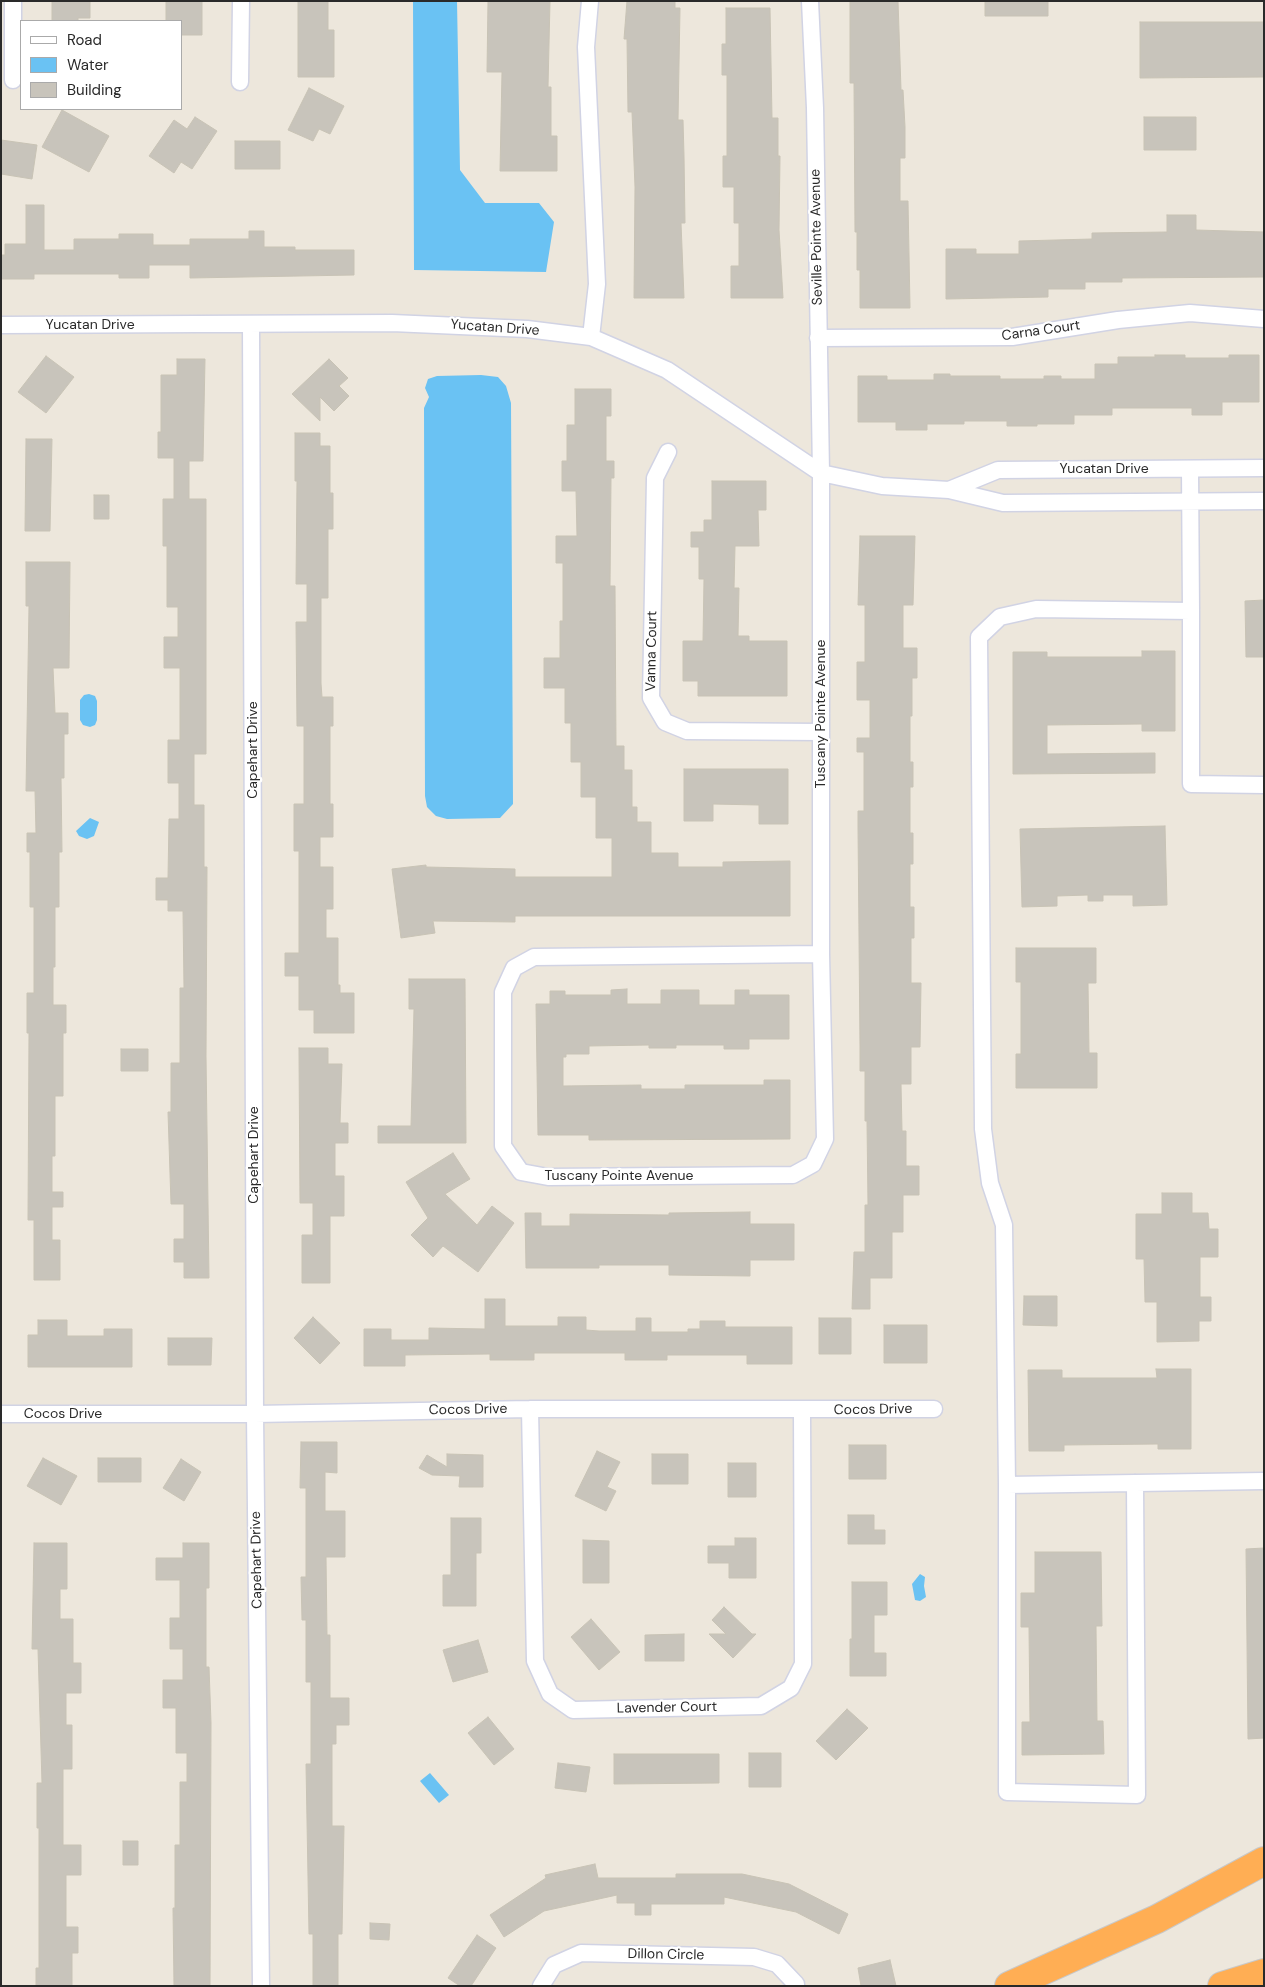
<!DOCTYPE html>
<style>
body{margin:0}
#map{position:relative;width:1265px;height:1987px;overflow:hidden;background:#ede7dc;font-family:"DM Sans",sans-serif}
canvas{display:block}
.frame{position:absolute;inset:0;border:2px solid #2a2a2a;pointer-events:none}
.legend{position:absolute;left:20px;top:20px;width:162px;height:90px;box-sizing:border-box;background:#fff;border:1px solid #aaa;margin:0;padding:6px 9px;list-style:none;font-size:15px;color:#2a2a2a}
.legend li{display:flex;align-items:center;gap:10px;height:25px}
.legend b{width:25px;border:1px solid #aaa}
</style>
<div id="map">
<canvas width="1265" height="1987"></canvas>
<div class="frame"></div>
<ul class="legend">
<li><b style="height:6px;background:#fff"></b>Road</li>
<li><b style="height:14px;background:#6ac2f3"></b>Water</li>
<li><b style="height:14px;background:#c8c4bb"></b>Building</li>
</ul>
</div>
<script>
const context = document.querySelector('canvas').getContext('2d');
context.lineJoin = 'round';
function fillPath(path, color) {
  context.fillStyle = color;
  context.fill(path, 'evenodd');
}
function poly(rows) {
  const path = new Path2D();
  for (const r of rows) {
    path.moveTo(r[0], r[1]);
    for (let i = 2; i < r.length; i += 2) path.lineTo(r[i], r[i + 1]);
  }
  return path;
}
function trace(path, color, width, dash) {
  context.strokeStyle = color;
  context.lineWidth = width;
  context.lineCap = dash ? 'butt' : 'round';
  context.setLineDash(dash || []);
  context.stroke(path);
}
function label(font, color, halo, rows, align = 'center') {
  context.font = font + ' "DM Sans",sans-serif';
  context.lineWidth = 4.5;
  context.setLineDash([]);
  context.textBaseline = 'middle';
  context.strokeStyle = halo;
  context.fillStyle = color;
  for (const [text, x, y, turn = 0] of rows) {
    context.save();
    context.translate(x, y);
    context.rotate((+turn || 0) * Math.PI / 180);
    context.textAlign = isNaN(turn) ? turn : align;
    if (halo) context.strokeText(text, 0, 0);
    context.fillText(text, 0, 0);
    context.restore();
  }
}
fillPath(poly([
 [413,1,457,1,460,170,485,203,539,203,554,222,546,272,414,270],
 [481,375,498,377,506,386,511,403,513,804,500,818,447,819,436,816,427,807,425,796,424,408,429,397,425,388,428,379,437,376],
 [89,694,95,696,97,701,97,720,95,725,90,727,83,725,80,720,80,700,84,695],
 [90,818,99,822,94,836,87,839,79,836,76,831],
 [920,1574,925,1577,924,1586,926,1597,920,1601,915,1600,912,1584],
 [430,1773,449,1795,439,1803,420,1781]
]), '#6ac2f3');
const building = poly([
 [52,1,90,1,90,18,78,18,78,21,52,21,52,1],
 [166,1,202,1,202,35,181,35,181,21,166,21,166,1],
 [298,1,328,1,328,30,334,30,334,77,298,77,298,1],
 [488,1,550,1,548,87,551,87,551,136,557,136,557,171,500,171,502,72,487,72,488,1],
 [627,1,675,1,675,8,680,8,678,120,683,120,684,156,685,223,681,223,684,298,634,298,635,187,632,112,628,112,627,39,624,39,627,1],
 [850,1,898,1,901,90,903,90,905,127,905,158,900,158,900,201,908,201,910,308,860,308,860,270,857,270,857,232,855,232,854,83,850,83,850,1],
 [985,1,1048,1,1048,16,985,16,985,1],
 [726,8,770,8,772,118,778,118,778,156,780,156,779,230,783,298,731,298,731,266,739,266,739,223,734,223,734,187,723,187,723,156,727,156,727,75,722,75,722,44,726,44,726,8],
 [1140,22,1264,22,1264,77,1140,78,1140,22],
 [309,88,344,106,330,134,319,129,313,141,288,130,309,88],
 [62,110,109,136,89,172,42,147,62,110],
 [195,117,217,131,192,169,181,162,174,173,149,156,174,120,187,129,195,117],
 [1144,117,1196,117,1196,150,1144,150,1144,117],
 [1,140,37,145,32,179,1,174,1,140],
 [235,141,280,141,280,169,235,169,235,141],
 [26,205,44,205,44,250,74,250,74,239,119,239,119,234,153,234,153,245,190,245,190,239,249,239,249,231,264,231,264,247,295,247,295,250,354,250,354,275,190,278,190,265,149,265,149,278,119,278,119,274,34,274,34,279,1,279,1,255,5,255,5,244,26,244,26,205],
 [1167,215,1196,215,1196,230,1264,232,1264,277,1122,278,1122,282,1085,282,1085,289,1048,289,1048,297,946,299,946,249,976,249,976,254,1019,254,1019,241,1092,239,1092,233,1167,232,1167,215],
 [1155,355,1185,355,1185,358,1229,358,1229,355,1259,355,1259,402,1222,402,1222,415,1192,415,1192,408,1112,408,1112,415,1074,415,1074,424,1037,424,1037,426,1007,426,1007,421,964,421,964,424,927,424,927,430,896,430,896,422,858,422,858,376,887,376,887,380,934,380,934,374,950,374,950,376,1000,376,1000,379,1044,379,1044,376,1061,376,1061,379,1095,379,1095,364,1118,364,1118,357,1155,357,1155,355],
 [46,356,74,377,46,413,18,392,46,356],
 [177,359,205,359,203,461,189,461,189,499,206,499,206,754,194,754,194,805,204,805,204,867,207,867,206,1056,209,1278,184,1278,184,1262,174,1262,174,1239,184,1239,184,1204,171,1204,168,1112,171,1112,171,1063,180,1063,180,988,184,988,183,911,168,911,168,900,156,900,156,878,168,878,169,819,179,819,179,783,168,783,168,740,180,740,180,668,164,668,164,637,178,637,178,607,167,607,167,546,163,546,163,499,174,499,174,458,158,458,158,432,161,432,161,375,177,375,177,359],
 [329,359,348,378,339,386,349,396,334,411,320,397,320,421,292,394,329,359],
 [575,389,611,389,611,416,606,416,606,461,614,461,614,478,611,478,610,586,615,586,616,746,624,746,624,770,632,770,632,807,637,807,637,822,651,822,651,853,678,853,678,867,723,867,723,862,790,861,790,916,515,916,515,922,433,921,435,933,401,938,392,869,426,865,426,867,515,869,515,877,612,877,612,838,596,838,596,797,581,797,581,762,571,762,571,723,565,723,565,688,544,688,544,658,560,658,560,621,563,621,563,563,556,563,556,536,577,536,576,491,562,491,562,461,567,461,567,425,575,425,575,389],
 [295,433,320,433,320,446,330,446,330,493,333,493,333,529,328,529,328,598,321,598,321,683,322,697,333,697,333,726,330,726,330,804,333,804,333,837,320,837,320,867,333,867,333,909,326,909,326,938,338,938,338,985,340,985,340,993,354,993,354,1033,314,1033,314,1010,299,1010,299,976,285,976,285,953,299,953,299,851,294,851,294,804,304,804,304,726,297,726,296,622,307,622,307,584,296,584,297,481,295,481,295,433],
 [26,439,52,439,50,531,25,531,26,439],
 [712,481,766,481,766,510,758,510,759,546,735,546,734,588,739,588,738,636,749,636,749,641,787,641,787,696,698,696,698,681,683,681,683,641,703,641,704,579,699,579,699,547,691,547,691,532,704,532,704,520,712,520,712,481],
 [94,495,109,495,109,519,94,519,94,495],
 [860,536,915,536,913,605,903,605,903,648,917,648,917,678,912,678,912,716,910,716,910,762,913,762,913,787,910,787,910,833,913,833,913,864,910,864,910,907,914,907,914,938,911,938,911,983,921,983,920,1047,911,1047,911,1084,901,1084,902,1131,906,1131,906,1166,919,1166,919,1195,903,1195,903,1232,892,1232,892,1278,870,1278,870,1309,852,1309,854,1252,865,1252,865,1205,868,1205,867,1121,865,1121,865,1071,860,1071,860,1047,858,826,858,811,864,811,864,752,857,752,857,738,870,738,870,700,857,700,857,662,865,662,865,605,858,605,860,536],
 [26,562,70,562,69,668,53,668,55,713,68,713,68,734,64,734,64,778,61,778,62,852,59,852,59,907,55,907,55,967,53,967,53,1005,66,1005,66,1033,63,1033,63,1096,55,1096,55,1156,52,1156,52,1192,63,1192,63,1207,52,1207,52,1240,60,1240,60,1280,34,1280,34,1220,28,1220,29,1033,27,1033,27,993,34,993,34,907,30,907,30,852,27,852,27,833,36,833,35,791,26,791,29,606,26,606,26,562],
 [1264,600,1264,657,1246,657,1245,601,1264,600],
 [1142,651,1175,651,1175,731,1142,731,1142,724,1047,725,1047,754,1155,753,1155,773,1013,774,1013,652,1047,652,1047,657,1142,657,1142,651],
 [684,769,788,769,788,824,759,824,759,805,713,804,713,821,684,821,684,769],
 [1165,826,1167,905,1133,906,1133,895,1103,895,1103,901,1088,901,1088,895,1057,896,1057,906,1022,907,1020,829,1165,826],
 [1016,948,1096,948,1096,983,1088,983,1089,1053,1097,1053,1097,1088,1016,1088,1016,1054,1021,1054,1021,982,1016,982,1016,948],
 [409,979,465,979,466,1143,378,1143,378,1126,411,1126,414,1009,409,1009,409,979],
 [627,989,627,1004,661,1004,661,990,699,990,699,1005,735,1005,735,990,749,990,749,995,789,995,789,1039,749,1039,749,1049,724,1049,724,1045,676,1045,676,1048,649,1048,649,1045,589,1046,589,1054,566,1054,566,1057,563,1057,563,1086,641,1085,641,1089,685,1089,685,1085,764,1085,764,1080,790,1080,790,1139,589,1140,589,1135,538,1135,536,1004,550,1004,550,991,565,991,565,995,611,995,611,990,627,989],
 [299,1048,328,1048,328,1064,342,1064,340,1123,348,1123,348,1143,335,1143,335,1176,344,1176,344,1216,330,1216,330,1283,302,1283,302,1235,313,1235,313,1203,300,1203,299,1048],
 [121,1049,148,1049,148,1071,121,1071,121,1049],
 [453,1153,470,1179,445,1194,477,1225,492,1206,514,1223,478,1272,443,1246,433,1257,411,1235,428,1218,406,1182,453,1153],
 [1162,1193,1192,1193,1192,1213,1208,1213,1209,1229,1218,1229,1218,1257,1200,1257,1200,1297,1211,1297,1211,1321,1199,1321,1199,1341,1157,1342,1157,1302,1145,1302,1144,1259,1136,1259,1136,1214,1162,1214,1162,1193],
 [750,1212,750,1224,794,1224,794,1260,750,1260,750,1276,669,1275,669,1265,599,1265,599,1268,526,1268,525,1213,541,1213,541,1226,570,1226,570,1214,669,1215,669,1213,750,1212],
 [1024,1296,1057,1296,1057,1326,1023,1325,1024,1296],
 [485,1299,505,1299,505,1326,558,1326,558,1317,586,1317,586,1330,599,1331,636,1331,636,1318,651,1318,651,1332,688,1332,688,1329,700,1329,700,1321,725,1321,725,1327,792,1327,792,1364,747,1364,747,1355,667,1355,667,1360,625,1360,625,1353,534,1353,534,1360,490,1360,490,1354,405,1355,405,1366,364,1366,364,1329,391,1329,391,1340,429,1340,429,1328,485,1329,485,1299],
 [313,1317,340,1343,320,1364,294,1338,313,1317],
 [819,1318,851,1318,851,1354,819,1354,819,1318],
 [38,1320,67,1320,67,1336,104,1336,104,1329,132,1329,132,1367,28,1367,28,1335,38,1335,38,1320],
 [884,1325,927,1325,927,1363,884,1363,884,1325],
 [168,1338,212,1338,211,1365,168,1365,168,1338],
 [1156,1369,1191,1369,1191,1449,1158,1449,1158,1444,1064,1445,1064,1451,1029,1451,1028,1370,1062,1370,1062,1378,1157,1378,1156,1369],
 [301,1442,337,1442,337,1473,325,1472,325,1511,345,1511,345,1557,326,1557,327,1635,330,1635,330,1698,349,1698,349,1725,336,1725,336,1744,332,1744,332,1826,344,1826,342,1934,338,1934,338,1986,313,1986,313,1934,309,1934,306,1764,311,1764,311,1682,306,1682,306,1620,302,1620,301,1577,306,1577,306,1488,300,1488,301,1442],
 [849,1445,886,1445,886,1479,849,1479,849,1445],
 [597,1451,620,1462,607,1487,616,1491,606,1511,575,1496,597,1451],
 [447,1454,483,1455,483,1487,459,1487,460,1476,432,1475,419,1468,427,1455,447,1467,447,1454],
 [652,1454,688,1454,688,1484,652,1484,652,1454],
 [43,1458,77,1476,61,1505,27,1486,43,1458],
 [98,1458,141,1458,141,1482,98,1482,98,1458],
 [181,1459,201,1472,184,1501,163,1488,181,1459],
 [728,1463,756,1463,756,1497,728,1497,728,1463],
 [848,1515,874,1515,874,1530,885,1530,885,1544,848,1544,848,1515],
 [451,1518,481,1518,481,1553,476,1553,476,1606,443,1606,443,1575,451,1575,451,1518],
 [735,1538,756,1538,756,1578,729,1578,729,1563,708,1563,708,1546,735,1546,735,1538],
 [583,1540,609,1541,609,1583,583,1583,583,1540],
 [34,1543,67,1543,67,1589,60,1589,60,1619,73,1619,73,1663,81,1663,81,1693,66,1693,66,1725,72,1725,72,1769,63,1769,63,1845,81,1845,81,1875,66,1875,66,1927,78,1927,78,1953,72,1953,72,1986,36,1986,36,1968,39,1968,39,1828,37,1828,37,1783,42,1783,38,1649,32,1649,34,1543],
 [183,1543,209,1543,209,1588,206,1588,206,1667,209,1667,211,1723,210,1986,174,1986,173,1908,175,1908,175,1845,180,1845,180,1782,187,1782,187,1753,176,1753,176,1708,163,1708,163,1680,183,1680,183,1649,170,1649,170,1618,180,1618,180,1580,156,1580,156,1558,183,1558,183,1543],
 [1264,1548,1264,1738,1248,1739,1246,1549,1264,1548],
 [1035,1552,1101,1552,1102,1626,1096,1626,1097,1721,1103,1721,1104,1754,1022,1755,1022,1722,1030,1722,1029,1627,1021,1627,1021,1593,1035,1593,1035,1552],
 [852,1582,887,1582,887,1615,874,1615,874,1653,886,1653,886,1676,850,1676,850,1639,852,1639,852,1582],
 [724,1607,752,1634,756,1634,733,1658,709,1634,726,1634,712,1620,724,1607],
 [591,1619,620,1652,599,1670,571,1637,591,1619],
 [684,1634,684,1661,645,1661,645,1635,684,1634],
 [478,1640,488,1672,453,1682,443,1650,478,1640],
 [847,1709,868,1728,836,1760,816,1741,847,1709],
 [488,1717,514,1749,494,1765,468,1733,488,1717],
 [749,1753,781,1753,781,1787,749,1787,749,1753],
 [614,1754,719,1754,719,1783,614,1784,614,1754],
 [558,1763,590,1767,586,1792,555,1788,558,1763],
 [123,1841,138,1841,138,1865,123,1865,123,1841],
 [595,1864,598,1878,676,1878,676,1874,742,1874,789,1884,848,1914,839,1934,796,1912,724,1897,724,1904,651,1904,651,1915,635,1915,635,1903,617,1903,617,1895,544,1911,504,1937,490,1915,546,1878,545,1875,595,1864],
 [370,1923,390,1924,389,1940,370,1939,370,1923],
 [477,1935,496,1948,471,1986,460,1986,448,1978,477,1935],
 [890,1960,896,1986,861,1986,858,1968,890,1960]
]);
fillPath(building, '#c8c4bb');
trace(building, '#c8c3b5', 1);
const minor = poly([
 [13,1,13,80],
 [590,1,586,47,597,284,591,337],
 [810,1,815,108,821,473,821,954,825,1139,813,1164,793,1175,548,1177,521,1172,503,1146,503,992,514,968,534,957,821,954],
 [240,82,241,1],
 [251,324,255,1414,261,1986],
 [1,325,392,323,527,329,591,337,667,370,821,473,882,486,949,490,1003,503,1264,501],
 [818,338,1012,337,1118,320,1190,313,1264,319],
 [668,452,655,478,651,698,665,722,687,731,821,732],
 [949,490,998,470,1264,468],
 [1191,611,1191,784,1264,785],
 [530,1409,535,1661,550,1694,573,1710,761,1706,791,1688,803,1664,802,1411],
 [1,1414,255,1414,530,1409,934,1409],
 [1135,1483,1137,1795,1007,1792,1007,1485,1264,1481],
 [1007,1485,1004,1225,990,1183,983,1129,979,637,1000,617,1036,609,1191,611,1190,469],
 [541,1986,554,1965,581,1953,754,1957,777,1964,796,1984]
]);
const motorway = poly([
 [1009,1986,1157,1919,1264,1861],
 [1222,1986,1264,1973]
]);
trace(minor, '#d1d3e4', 19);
trace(motorway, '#c8c8c8', 30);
trace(minor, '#fff', 16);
trace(motorway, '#ffae54', 28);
label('14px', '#2a2a2a', '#fff', [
 ["Seville Pointe Avenue",817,237,-91],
 ["Yucatan Drive",90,325],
 ["Yucatan Drive",495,328,4],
 ["Carna Court",1041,331,-8],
 ["Yucatan Drive",1104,469],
 ["Vanna Court",652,651,-89],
 ["Tuscany Pointe Avenue",821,714,-90],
 ["Capehart Drive",253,750,-90],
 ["Capehart Drive",254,1155,-90],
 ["Tuscany Pointe Avenue",619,1176],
 ["Cocos Drive",468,1410,-1],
 ["Cocos Drive",873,1410,-1],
 ["Cocos Drive",63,1414],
 ["Capehart Drive",257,1560,-91],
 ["Lavender Court",667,1708,-1],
 ["Dillon Circle",666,1955,1]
]);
</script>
